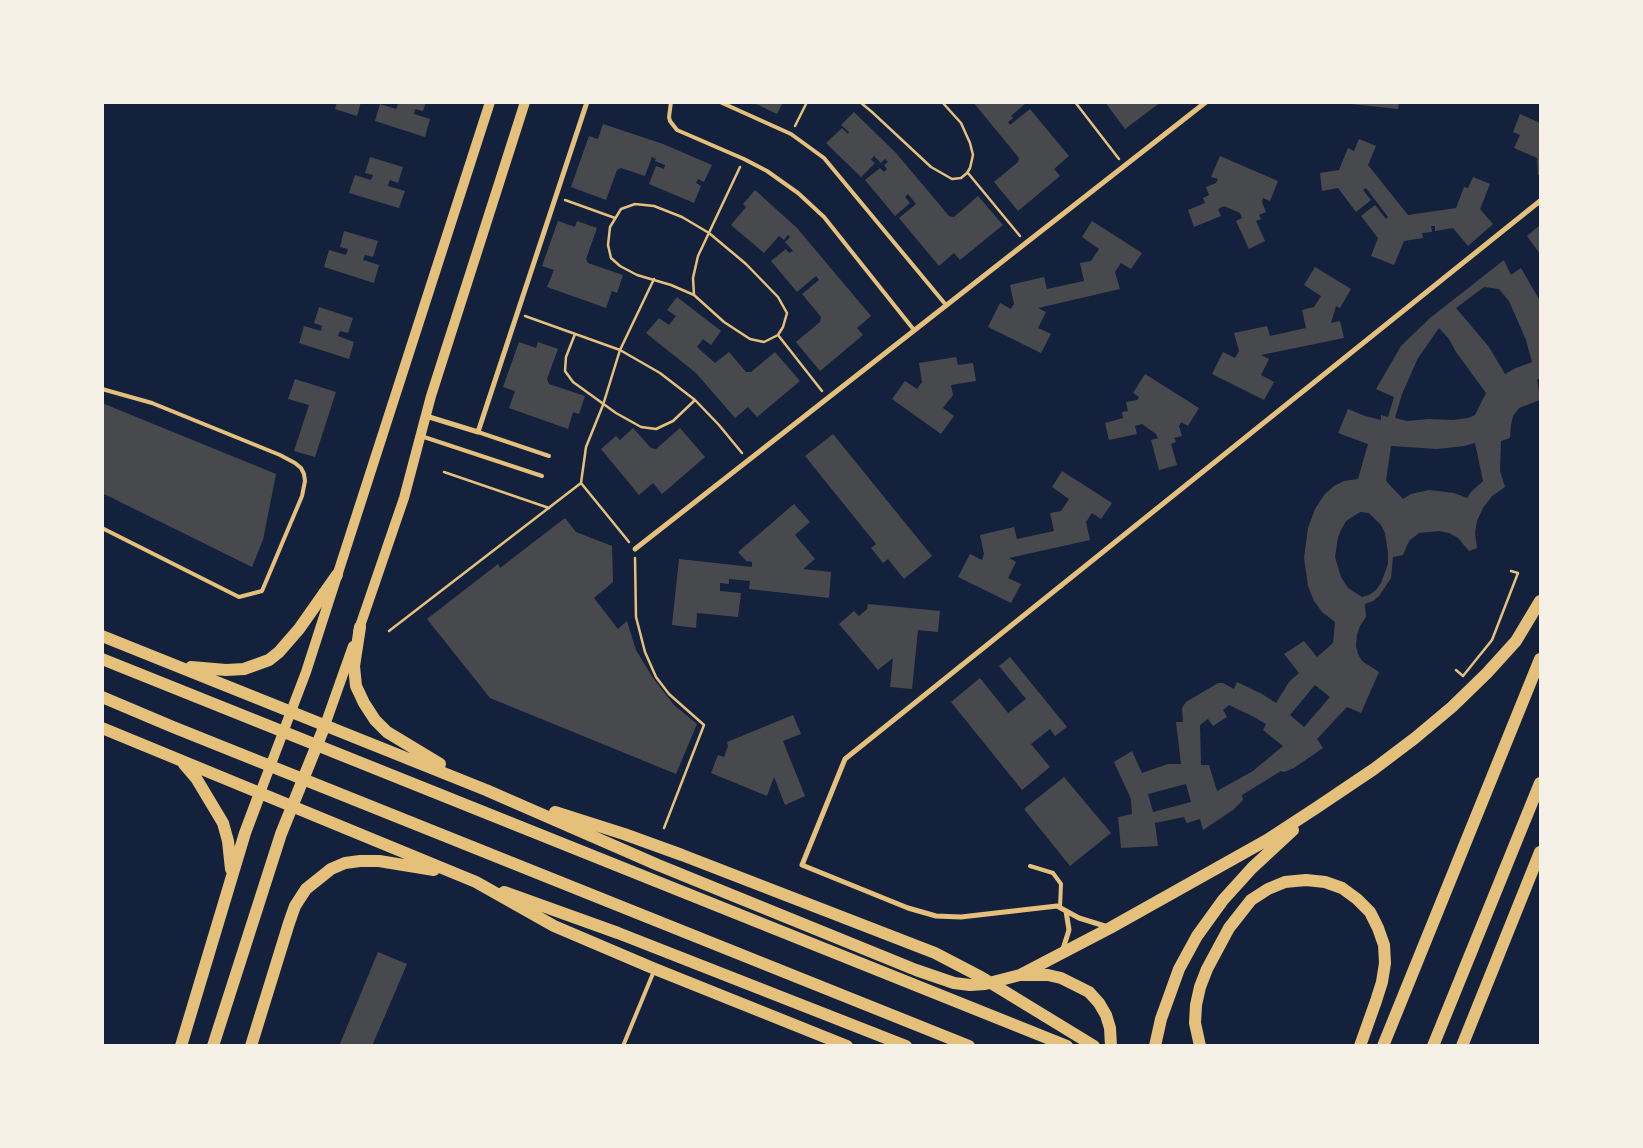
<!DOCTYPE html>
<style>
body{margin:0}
#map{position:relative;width:1643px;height:1148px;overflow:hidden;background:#14213d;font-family:Mulish,sans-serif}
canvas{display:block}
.frame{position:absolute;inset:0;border:104px solid #f6f1e7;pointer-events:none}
</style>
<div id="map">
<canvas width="1643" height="1148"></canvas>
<div class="frame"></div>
</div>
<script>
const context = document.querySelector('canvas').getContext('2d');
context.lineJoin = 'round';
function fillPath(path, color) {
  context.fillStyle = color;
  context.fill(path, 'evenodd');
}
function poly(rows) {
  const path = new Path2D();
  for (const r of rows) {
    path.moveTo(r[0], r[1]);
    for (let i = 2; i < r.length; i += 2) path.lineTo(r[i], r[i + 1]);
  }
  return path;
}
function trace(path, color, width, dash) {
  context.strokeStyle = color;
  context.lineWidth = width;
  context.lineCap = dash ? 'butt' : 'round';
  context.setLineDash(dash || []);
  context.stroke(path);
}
fillPath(poly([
 [337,102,361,102,357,116,335,109],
 [399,102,426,102,423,111,415,109,414,114,430,119,425,137,375,121,380,104,396,109],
 [752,102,783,102,777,114],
 [973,102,1027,102,1011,116,1013,118,1008,122,1010,125,1030,109,1069,156,1054,169,1060,176,1018,211,994,182,1018,162,1019,158],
 [1105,102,1161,102,1125,129],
 [1352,102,1399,102,1398,109,1351,104],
 [854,112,896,153,949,216,954,217,978,196,1003,225,960,260,954,253,939,266,899,218,916,204,908,194,905,197,910,203,895,216,865,180,880,168,884,172,887,169,884,165,888,162,885,159,881,163,874,156,871,160,875,163,861,177,826,143,842,128,848,134,849,132,841,125],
 [1520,114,1540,123,1540,175,1538,175,1537,158,1514,148,1520,135,1513,132],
 [603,124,663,144,712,165,704,182,698,179,696,183,701,186,694,203,649,184,656,166,664,169,665,165,655,161,656,159,652,157,645,176,621,168,617,170,606,200,571,187,589,136,598,139],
 [1359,139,1376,146,1368,165,1408,215,1456,208,1464,187,1468,188,1473,177,1490,184,1480,209,1493,224,1468,246,1453,228,1435,231,1435,226,1431,226,1432,232,1422,233,1423,238,1404,241,1394,265,1371,256,1378,238,1361,216,1375,205,1386,219,1388,217,1366,188,1363,190,1371,200,1356,212,1338,188,1322,191,1320,173,1339,170,1348,148,1354,151],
 [1220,156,1278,181,1270,201,1263,198,1262,202,1266,212,1259,215,1261,219,1256,221,1265,241,1249,249,1236,221,1242,218,1240,213,1224,206,1218,209,1221,216,1194,227,1188,210,1205,203,1203,198,1209,195,1206,187,1216,183,1218,179,1211,177],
 [370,157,403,167,398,183,390,180,388,186,405,191,399,208,349,193,355,175,371,180,373,175,365,173],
 [755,190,797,228,871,316,857,328,863,335,820,371,796,342,820,322,821,317,802,294,819,280,816,276,797,292,771,261,786,249,789,253,793,251,785,242,790,237,788,235,784,240,779,236,764,253,731,225,746,207,743,204],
 [558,221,575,227,577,221,597,228,586,259,588,263,623,275,617,293,612,291,606,308,547,287,554,270,542,266],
 [1092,221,1142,253,1131,269,1121,263,1115,272,1120,289,1038,308,1046,312,1038,328,1051,334,1041,353,988,327,1000,303,1011,309,1014,304,1010,285,1044,277,1047,289,1084,281,1080,263,1091,261,1099,249,1082,237],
 [1540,225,1540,254,1527,236],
 [344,231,378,241,373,257,365,255,363,260,379,265,374,283,324,267,329,250,346,255,348,249,340,247],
 [1504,260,1511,275,1521,268,1540,301,1540,379,1537,379,1540,400,1519,408,1513,416,1511,425,1510,438,1501,441,1500,471,1505,487,1492,496,1483,508,1477,521,1475,533,1477,548,1469,551,1458,538,1449,533,1439,531,1419,533,1409,541,1403,555,1393,557,1391,578,1379,596,1373,601,1365,604,1366,617,1360,626,1357,635,1356,646,1358,654,1362,661,1379,672,1361,713,1347,707,1317,739,1323,748,1294,768,1284,772,1281,771,1242,795,1243,800,1233,810,1203,830,1200,819,1187,823,1184,817,1155,823,1158,846,1121,848,1118,817,1132,814,1131,799,1114,762,1132,751,1142,773,1168,764,1181,764,1176,722,1183,722,1182,708,1186,702,1218,683,1223,683,1234,689,1237,682,1262,694,1276,703,1289,682,1299,673,1284,654,1304,641,1317,657,1333,643,1335,622,1322,612,1314,601,1308,586,1304,558,1308,528,1315,509,1324,495,1334,486,1344,481,1358,479,1368,444,1338,433,1348,409,1365,416,1381,420,1381,415,1388,417,1394,397,1376,389,1401,346,1430,318],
 [1484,287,1499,289,1509,301,1526,340,1532,362,1516,368,1505,374,1489,347,1456,308],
 [1439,328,1449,339,1456,352,1486,393,1475,415,1468,418,1453,420,1429,419,1407,421,1395,418,1402,394,1418,358],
 [1475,443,1483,481,1471,492,1467,498,1454,493,1429,490,1411,494,1403,499,1386,481,1391,446,1437,449,1464,446],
 [1360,512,1369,513,1381,525,1385,533,1388,553,1388,564,1381,583,1376,590,1369,595,1362,597,1348,588,1341,577,1335,557,1338,537,1342,528,1346,521],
 [1315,685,1330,697,1304,727,1290,715],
 [1229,705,1254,717,1266,724,1263,730,1283,746,1253,771,1217,791,1209,765,1201,765,1200,725,1208,719,1213,726,1227,717,1223,710],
 [1186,784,1191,802,1153,812,1148,794],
 [1315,267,1351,289,1340,308,1336,306,1331,323,1340,321,1344,338,1261,355,1269,359,1261,375,1274,382,1264,400,1212,374,1223,352,1235,358,1239,351,1234,333,1267,326,1270,336,1306,328,1302,310,1314,307,1321,296,1304,285],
 [677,297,721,331,711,345,703,339,697,347,715,363,729,352,746,372,751,372,775,352,800,381,757,417,748,407,735,418,696,373,646,333,659,318,669,325,676,316,667,310],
 [319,307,353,318,348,333,340,331,338,336,354,342,349,359,299,343,304,326,321,331,322,326,314,323],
 [519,342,536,348,538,342,558,349,547,379,549,384,585,396,579,414,573,412,568,429,509,408,515,391,503,387],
 [956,357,958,365,973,363,976,381,951,385,953,395,943,408,954,416,941,434,892,399,905,381,917,389,922,382,919,363],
 [1145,374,1199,408,1188,426,1181,422,1179,426,1182,436,1174,438,1176,442,1171,444,1177,465,1159,470,1151,440,1158,438,1156,434,1142,424,1135,426,1137,434,1109,440,1105,423,1123,418,1122,412,1128,411,1126,402,1137,400,1139,397,1133,393],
 [295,379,336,392,315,457,294,451,309,405,288,399],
 [102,403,276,474,263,540,252,567,102,493],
 [633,428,651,448,656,449,680,428,705,457,662,494,653,483,639,495,601,449,616,436,620,440],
 [833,434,932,556,904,579,888,559,883,563,871,548,876,544,805,456],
 [1062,471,1112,503,1101,519,1092,513,1086,522,1090,540,1009,558,1016,562,1008,578,1021,584,1011,603,958,577,970,554,982,560,984,554,980,535,1014,527,1017,539,1054,531,1050,513,1061,511,1069,499,1052,487],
 [794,504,810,522,795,535,815,559,803,569,831,572,829,598,749,589,750,581,729,579,729,584,720,583,720,591,741,593,738,617,697,613,696,628,672,625,679,559,752,567,752,562,746,561,738,552],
 [565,518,576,532,612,546,613,582,594,598,618,629,627,621,636,650,653,678,674,705,697,724,676,774,490,698,427,619,498,564,500,568],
 [868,604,940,611,938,632,918,630,912,689,890,687,893,658,878,670,839,624,854,611,859,616,867,609],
 [1010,657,1067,727,1055,736,1050,729,1031,744,1050,767,1022,790,951,702,980,678,1008,713,1026,699,999,666],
 [793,715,801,734,783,741,805,796,785,805,774,777,767,796,711,773,718,755,724,757,728,746,727,742],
 [1064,777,1111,833,1070,866,1024,809],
 [378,952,407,964,372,1046,339,1046]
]), '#48494c');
trace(poly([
 [860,102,872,112,931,167,952,179,961,178,967,173,970,168,973,155,970,143,961,123,942,102],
 [1075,102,1119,159],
 [795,126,807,102],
 [968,173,1020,236],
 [565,200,615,218],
 [635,204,654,206,682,217,709,233,746,264,778,297,787,313,783,327,778,335,764,342,750,339,724,322,694,295,671,285,637,275,620,266,611,258,608,245,610,227,621,209,635,204],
 [694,295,693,278,698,256,740,167],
 [525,316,620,350,660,373,695,400,719,425,742,453],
 [575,334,566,357,565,371,573,382,616,413,641,427,656,429,673,421,695,400],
 [778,335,822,391],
 [444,472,549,508],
 [581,483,586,447,603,405,620,350,654,279],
 [635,558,636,617,645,652,656,677,669,694,704,725,664,828],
 [389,631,581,483,629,542],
 [1456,670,1463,676,1492,640,1518,573,1511,571]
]), '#e5c07b', 2.5);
trace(poly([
 [671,102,669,117,670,121,677,130,744,159,767,171,798,193,824,217,914,330],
 [720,102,791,134,824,158,946,305],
 [102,389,152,403,280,455,295,463,301,468,304,474,305,481,302,496,262,591,239,597,102,528],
 [478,432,549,456],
 [421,436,542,476],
 [1030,866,1053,873,1061,884,1060,907],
 [623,1046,654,971]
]), '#e5c07b', 4);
trace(poly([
 [426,416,478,432,587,102],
 [635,549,1206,102],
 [1108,927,1079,918,1057,906,961,917,936,916,908,908,802,865,845,759,1540,201],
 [1063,949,1069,930,1066,911]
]), '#e5c07b', 5);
trace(poly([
 [358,632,404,498,431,396,525,102],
 [325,725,353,646],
 [260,793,306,672,490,102]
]), '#e5c07b', 10);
trace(poly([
 [360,627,354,666,356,686,364,703,375,720,387,732,440,764],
 [102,636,486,790,658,865,916,970,954,983,970,985,985,984,1020,975,1110,928,1267,840,1316,808,1374,769,1415,738,1452,707,1487,673,1516,641,1540,601],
 [102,659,1067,1046],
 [191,667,226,670,244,669,269,660,279,652,299,629,337,575],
 [102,697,173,727,969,1046],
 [102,728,476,882,554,926,655,969,847,1046],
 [184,764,196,778,223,823,228,841,231,869],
 [555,812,624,834,682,855,935,953,981,977,1094,1046],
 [504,892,618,933,906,1046],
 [1022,975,1048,975,1061,978,1089,992,1099,1003,1106,1015,1110,1028,1111,1046],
 [181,1046,245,833,260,793],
 [213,1046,281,834,325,725],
 [251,1046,289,923,295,906,306,889,331,869,345,863,360,861,379,861,434,870],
 [1155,1046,1161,1019,1179,969,1197,936,1223,900,1252,868,1293,830],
 [1200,1046,1195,1023,1196,1005,1200,987,1207,969,1229,928,1251,900,1268,889,1285,882,1306,880,1325,882,1342,888,1357,899,1370,912,1378,928,1384,945,1385,963,1382,982,1376,1001,1360,1046],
 [1383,1046,1540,659],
 [1433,1046,1540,783],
 [1462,1046,1540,852]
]), '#e5c07b', 12);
</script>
